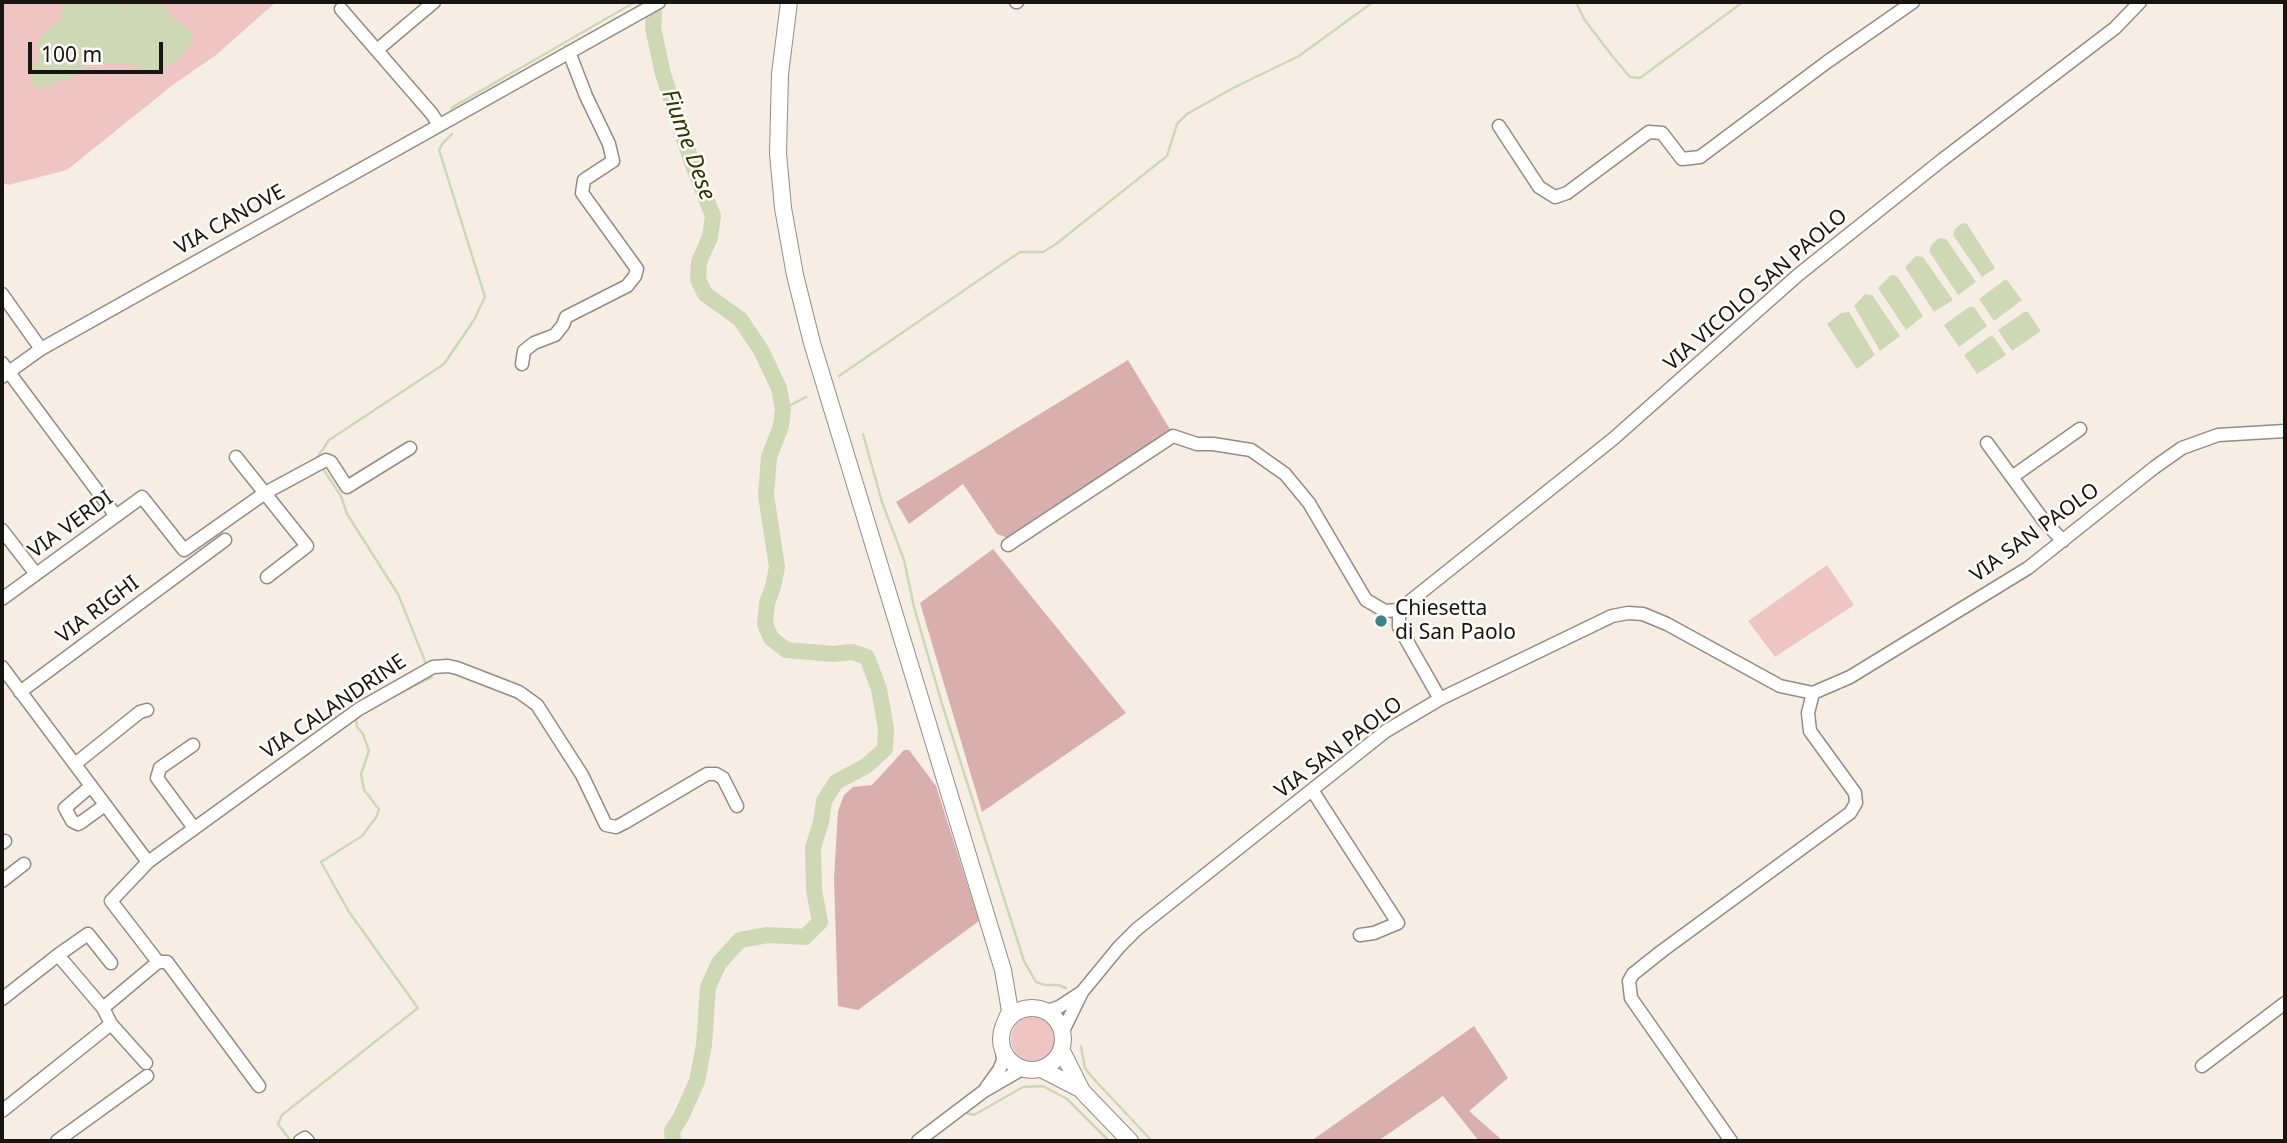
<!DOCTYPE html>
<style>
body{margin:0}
#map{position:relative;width:2287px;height:1143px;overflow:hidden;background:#f6eee5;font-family:"Noto Sans",sans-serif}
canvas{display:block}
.frame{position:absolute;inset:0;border:4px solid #171511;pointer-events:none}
.scale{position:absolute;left:28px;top:42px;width:135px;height:32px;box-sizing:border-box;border:4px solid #171511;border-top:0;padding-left:9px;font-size:21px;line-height:24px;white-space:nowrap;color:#171511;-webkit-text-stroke:5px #fefdfb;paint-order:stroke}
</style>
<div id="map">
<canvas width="2287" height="1143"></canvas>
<div class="frame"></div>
<div class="scale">100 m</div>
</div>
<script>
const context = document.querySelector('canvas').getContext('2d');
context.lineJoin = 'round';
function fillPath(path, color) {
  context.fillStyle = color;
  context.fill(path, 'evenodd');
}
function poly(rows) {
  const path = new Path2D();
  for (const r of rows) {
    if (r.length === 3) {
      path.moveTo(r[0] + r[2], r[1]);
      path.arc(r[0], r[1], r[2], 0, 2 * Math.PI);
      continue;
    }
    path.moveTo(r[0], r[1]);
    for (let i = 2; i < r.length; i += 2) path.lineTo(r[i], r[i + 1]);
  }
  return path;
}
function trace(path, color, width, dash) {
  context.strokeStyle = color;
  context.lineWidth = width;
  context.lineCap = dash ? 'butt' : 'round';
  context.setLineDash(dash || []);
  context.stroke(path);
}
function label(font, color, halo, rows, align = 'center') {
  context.font = font + ' "Noto Sans",sans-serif';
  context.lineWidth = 5;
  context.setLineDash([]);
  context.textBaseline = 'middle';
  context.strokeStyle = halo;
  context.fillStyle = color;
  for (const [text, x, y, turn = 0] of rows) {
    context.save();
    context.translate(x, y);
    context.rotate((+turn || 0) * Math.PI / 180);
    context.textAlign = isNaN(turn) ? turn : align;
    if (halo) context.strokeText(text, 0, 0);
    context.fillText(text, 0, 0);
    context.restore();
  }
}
fillPath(poly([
 [2,2,276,2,216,55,174,84,67,170,8,185,2,182],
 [1827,565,1854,605,1775,657,1748,621],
 [1034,1039,23]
]), '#eec5c2');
fillPath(poly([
 [1128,360,1171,431,1008,538,997,534,963,484,909,524,896,502],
 [993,549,1126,713,982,812,920,603],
 [904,750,909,750,936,786,979,921,858,1010,838,1006,834,879,838,811,844,795,853,787,872,785],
 [1474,1026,1508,1078,1469,1111,1503,1141,1479,1141,1443,1096,1378,1141,1311,1141]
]), '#d8afac');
fillPath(poly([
 [67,2,115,2,120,6,129,3,152,2,167,8,172,17,188,28,193,36,192,44,178,60,153,75,133,65,118,63,90,65,79,70,70,79,58,81,48,87,36,87,32,84,30,74,32,67,39,60,38,42,45,32,61,19,61,6],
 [1962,223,1967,224,1995,268,1982,277,1953,235,1955,229],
 [1939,238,1946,239,1976,282,1958,295,1929,251,1932,244],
 [1916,256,1923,257,1953,300,1934,312,1905,267],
 [1891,275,1897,276,1923,316,1906,330,1878,288],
 [2006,279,2022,300,1994,321,1979,299],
 [1865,294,1872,295,1900,336,1880,351,1854,306],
 [1969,307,1974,307,1987,326,1959,347,1944,325],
 [1849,312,1875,355,1857,369,1827,324,1841,313],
 [2024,312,2028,312,2041,331,2012,351,1998,330],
 [1990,336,1994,337,2006,355,1977,374,1964,355]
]), '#ced8b5');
trace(poly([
 [1576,2,1584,19,1613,57,1630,77,1640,78,1743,2],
 [451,108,635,2],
 [839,376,1020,252,1043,252,1056,244,1167,156,1177,124,1187,114,1233,88,1299,56,1373,2],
 [783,409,806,397],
 [863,434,882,502,904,560,914,607,942,704,1024,961,1036,982,1045,985,1058,985,1066,988],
 [317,458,329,440,444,364,474,320,485,297,439,150,442,144,452,134],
 [323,469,341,496,347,514,398,594,427,666],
 [389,699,432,677,430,672],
 [1081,1046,1085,1068,1091,1076,1152,1141],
 [967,1113,974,1115,1023,1087,1043,1086,1067,1099,1109,1141],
 [291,1141,278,1124,282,1115,418,1008,349,912,321,862,362,836,377,816,379,809,364,790,361,774,369,751,363,734,357,727,356,719,359,716]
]), '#ced8b5', 2.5);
trace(poly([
 [655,2,653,28,663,74,692,163,713,216,710,237,699,262,698,279,705,294,740,319,761,350,779,388,783,409,781,426,769,457,766,495,777,567,773,587,767,603,765,624,771,638,786,650,833,654,852,652,867,657,879,689,886,729,885,749,866,766,836,782,824,801,821,822,813,848,814,890,820,922,805,937,768,935,740,940,719,963,708,987,704,1045,697,1081,681,1117,672,1131,673,1141]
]), '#ced8b5', 16);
const minor = poly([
 [1016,2,1017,2],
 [341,9,432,114,439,125],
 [377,50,434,2],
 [1499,126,1539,187,1555,197,1567,193,1649,132,1662,133,1682,159,1700,157,1827,62,1913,2],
 [2,294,41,349],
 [2,363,116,516],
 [522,364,524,351,534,343,555,335,563,325,566,317,627,286,635,276,637,269,582,193,584,180,613,161,609,144,586,96,569,52],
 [2,377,41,349,659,2],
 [1987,443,2044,521,2063,541],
 [236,457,307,546,267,577],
 [2012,477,2080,429],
 [2,530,36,574],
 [1008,545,1173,436,1197,444,1213,444,1251,450,1285,474,1309,503,1366,600,1385,611,1399,610,1613,439,1798,275,1942,160,2115,28,2140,2],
 [2,599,142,497,184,550,265,493,326,460,331,462,347,487,410,448],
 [1399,610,1399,627,1440,699],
 [2,667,148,862],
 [20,692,225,540],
 [193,745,160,768,157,778,194,828],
 [75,764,140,712,147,710],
 [91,786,65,808,72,821,78,824,83,821,105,805],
 [1312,790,1398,923,1374,933,1360,935],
 [2,843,5,841],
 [2,881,24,864],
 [58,955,88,934,111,963],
 [158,962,167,962,259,1086],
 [2,999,58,955,103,1008,158,962,111,901,148,862,359,709,433,667,448,666,457,668,519,692,537,705,582,775,606,825,616,827,624,823,707,774,716,774,723,778,737,806],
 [1047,1011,1059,1007,1082,992],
 [111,1024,146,1063],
 [1063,1031,1082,992,1119,947,1137,929,1386,731,1440,699,1612,616,1628,613,1643,614,1667,624,1780,686,1813,693,1850,677,2028,568,2155,467,2182,448,2218,435,2285,431],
 [2202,1066,2285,1003],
 [986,1088,999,1070,1003,1061,1002,1049],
 [2,1111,111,1024,103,1008],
 [57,1141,147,1076],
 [300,1141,305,1138,308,1141],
 [918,1141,984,1091,1022,1069],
 [1731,1141,1631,998,1629,981,1633,974,1662,951,1850,813,1856,803,1855,793,1810,731,1808,713,1813,693]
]);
const major = poly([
 [789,2,780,74,778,153,783,208,795,275,812,343,1003,970,1010,1011,1004,1025],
 [1032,1039,31],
 [1062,1051,1082,1091,1130,1141],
 [1041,1069,1080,1089]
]);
trace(minor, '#948c84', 15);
trace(major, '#948c84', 18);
trace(minor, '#fff', 12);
trace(major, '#fff', 16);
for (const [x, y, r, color] of [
 [1381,621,7,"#3d8583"]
]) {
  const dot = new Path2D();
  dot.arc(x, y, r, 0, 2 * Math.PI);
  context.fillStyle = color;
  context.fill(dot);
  trace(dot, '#fefdfb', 2.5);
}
label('21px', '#171511', '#fefdfb', [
 ["VIA CANOVE",230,220,-29],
 ["VIA VICOLO SAN PAOLO",1756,290,-41],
 ["VIA VERDI",71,525,-36],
 ["VIA SAN PAOLO",2035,533,-36],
 ["VIA RIGHI",98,610,-37],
 ["VIA CALANDRINE",334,707,-34],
 ["VIA SAN PAOLO",1339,748,-37]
]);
label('21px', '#171511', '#fefdfb', [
 ["Chiesetta",1395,609],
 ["di San Paolo",1395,633]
], 'left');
label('italic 23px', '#2e3800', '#fefdfb', [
 ["Fiume Dese",688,145,70]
]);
</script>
